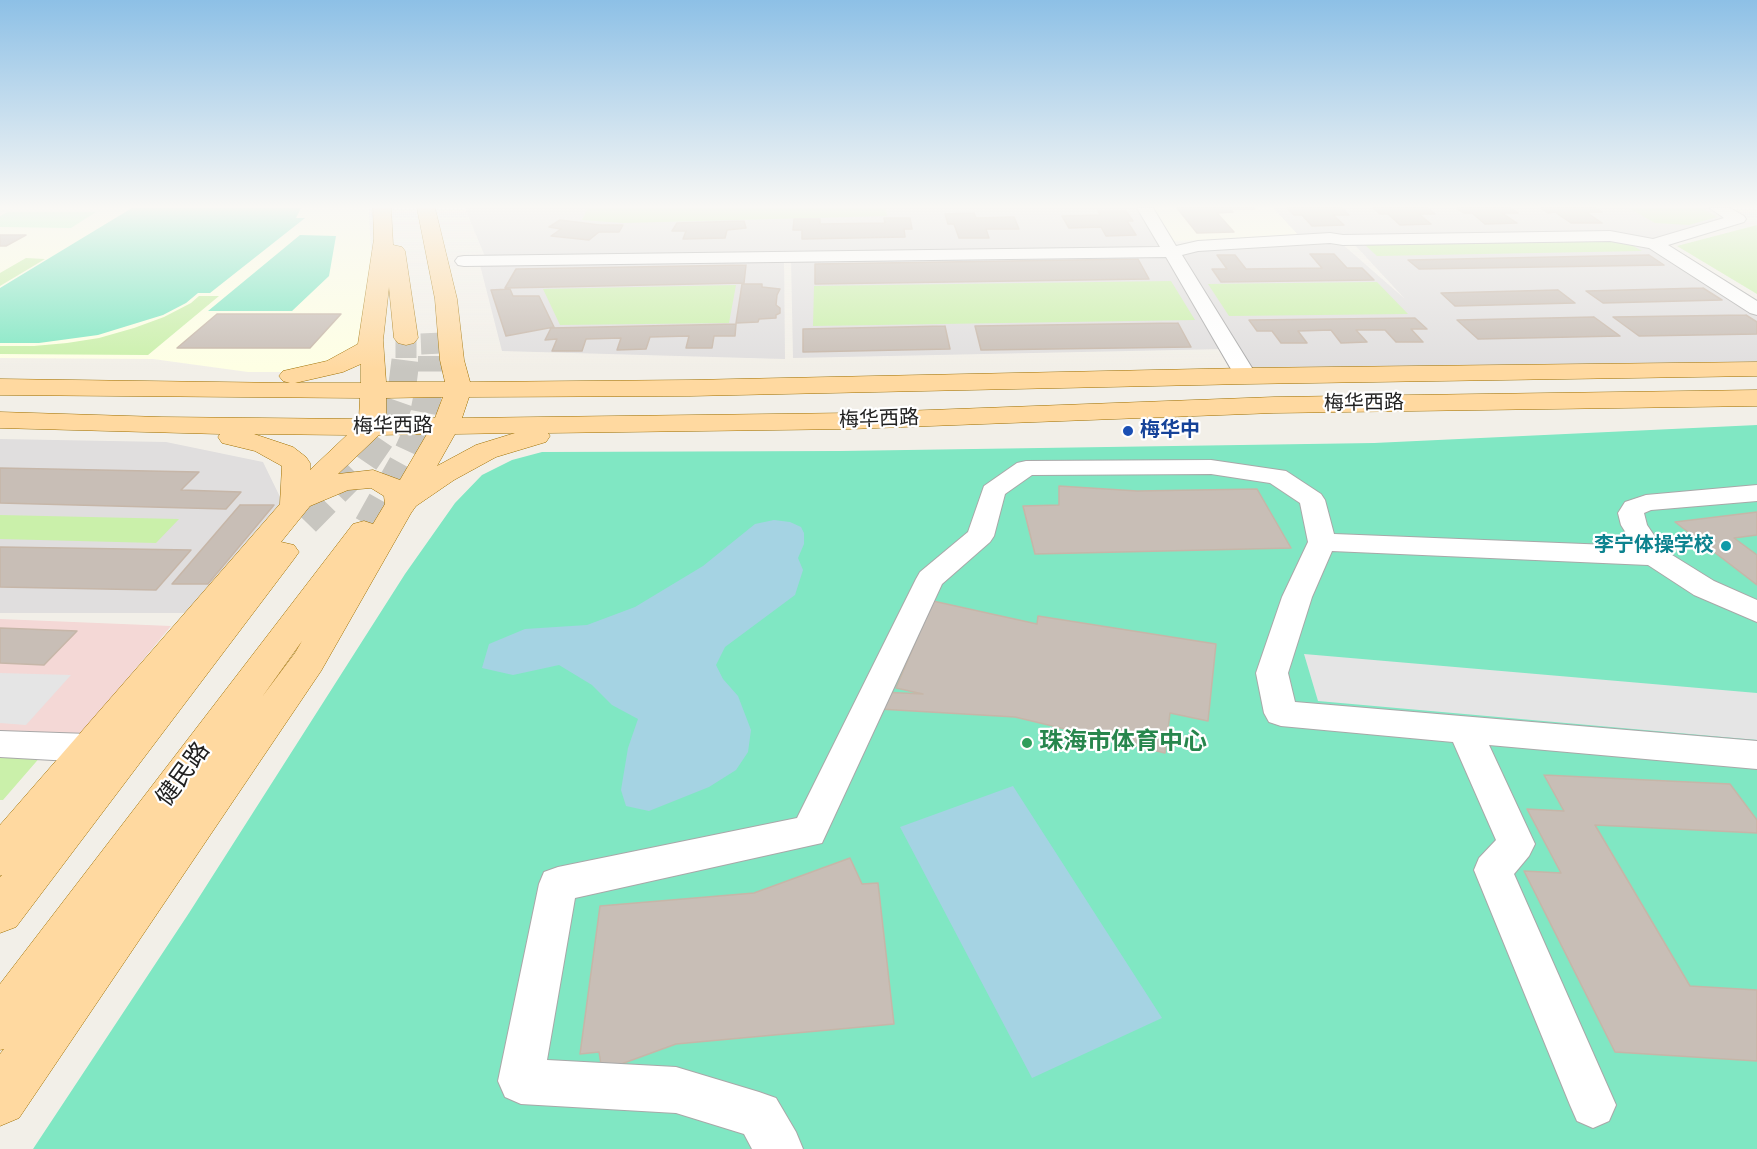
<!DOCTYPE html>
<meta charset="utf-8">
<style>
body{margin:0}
canvas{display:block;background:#f2efe8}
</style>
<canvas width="1757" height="1149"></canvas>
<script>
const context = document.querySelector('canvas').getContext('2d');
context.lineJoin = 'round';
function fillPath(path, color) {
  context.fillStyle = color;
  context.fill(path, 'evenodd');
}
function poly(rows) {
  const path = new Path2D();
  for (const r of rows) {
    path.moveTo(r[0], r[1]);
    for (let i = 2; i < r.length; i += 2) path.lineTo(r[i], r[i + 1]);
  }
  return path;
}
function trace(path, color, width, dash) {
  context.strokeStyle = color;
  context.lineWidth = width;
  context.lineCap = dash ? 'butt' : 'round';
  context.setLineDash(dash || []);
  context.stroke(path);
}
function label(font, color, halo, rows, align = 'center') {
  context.font = font + ' "Sofia Sans Condensed","Noto Sans SC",sans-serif';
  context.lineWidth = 4.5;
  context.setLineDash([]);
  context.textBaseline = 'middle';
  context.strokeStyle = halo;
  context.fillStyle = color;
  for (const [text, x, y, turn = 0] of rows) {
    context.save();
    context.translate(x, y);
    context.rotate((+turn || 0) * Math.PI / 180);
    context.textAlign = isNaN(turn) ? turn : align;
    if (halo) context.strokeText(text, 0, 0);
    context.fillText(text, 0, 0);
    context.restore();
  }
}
fillPath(poly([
 [465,208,1144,208,1168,249,486,259],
 [1273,208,1709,208,1728,219,1652,242,1300,237],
 [1328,240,1341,243,1405,299,1354,244,1612,240,1650,246,1757,309,1757,369,1246,376,1177,252],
 [1168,254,1224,349,793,358,791,258],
 [784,258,785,359,502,351,480,265],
 [0,439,166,442,263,462,282,501,187,613,0,613]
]), '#e0dede');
fillPath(poly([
 [0,619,171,626,78,738,0,734]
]), '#f4d8d6');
fillPath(poly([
 [0,208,368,208,377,324,355,354,292,372,248,372,153,359,0,358],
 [1148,208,1273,208,1300,237,1170,241]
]), '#feffe4');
fillPath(poly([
 [588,208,886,208,887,216,623,223,582,220],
 [1629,208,1702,208,1717,217,1689,225,1655,223],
 [1757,225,1757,294,1677,246],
 [1623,240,1642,251,1377,256,1364,244],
 [26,258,45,259,0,286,0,273],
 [1171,281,1195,320,813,326,814,286],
 [1377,282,1408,314,1229,316,1208,284],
 [736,285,729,323,560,325,543,289],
 [199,296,219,296,148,355,0,354,0,346,34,346,67,343,99,338,134,328,164,317,191,303],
 [0,515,179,519,156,543,0,539],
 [0,753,42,755,3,800,0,800]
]), '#caf0aa');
fillPath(poly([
 [8,212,96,212,71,228,0,227,0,216]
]), '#c3feca');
fillPath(poly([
 [132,208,301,208,296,218,305,218,210,293,198,293,186,303,163,315,98,335,39,343,0,343,0,288],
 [300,235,336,236,329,276,292,311,208,311],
 [1757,425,1757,1149,33,1149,189,913,405,574,455,503,482,475,512,460,542,452,840,451,1374,443]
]), '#80e7c3');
fillPath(poly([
 [1304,654,1757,693,1757,740,1318,701],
 [0,673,71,675,26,725,0,723]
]), '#e5e5e5');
fillPath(poly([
 [774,520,790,522,801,527,804,533,804,544,798,558,803,570,795,595,725,647,716,665,723,679,738,696,751,730,748,752,736,770,709,787,649,811,626,806,621,790,628,748,638,719,612,705,592,685,559,665,513,675,482,668,489,644,525,629,587,625,635,607,703,566,755,524],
 [1013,786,1162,1018,1032,1078,900,827]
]), '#a5d3e3');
const building = poly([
 [1177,208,1254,208,1255,209,1230,209,1233,212,1217,213,1234,232,1197,233,1177,208],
 [1287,208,1342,208,1349,215,1333,215,1344,225,1312,226,1302,215,1294,215,1287,208],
 [1373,208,1428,208,1435,214,1419,214,1431,224,1400,225,1388,214,1380,214,1373,208],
 [1456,208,1511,208,1518,213,1502,213,1517,223,1485,224,1472,213,1464,213,1456,208],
 [1541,208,1595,208,1602,212,1586,212,1602,223,1571,223,1555,212,1548,213,1541,208],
 [1098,211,1126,211,1133,221,1127,221,1136,235,1106,236,1101,227,1069,228,1062,216,1100,215,1098,211],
 [974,213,976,218,1014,217,1019,229,986,229,989,238,959,238,954,224,948,224,945,214,974,213],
 [884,218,910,218,912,229,904,229,905,237,802,239,802,230,793,230,794,219,820,219,820,224,885,223,884,218],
 [560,220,600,225,623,225,619,232,599,232,589,240,551,236,561,229,549,227,560,220],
 [744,221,746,228,727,230,725,238,683,239,686,231,672,231,677,223,744,221],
 [0,235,26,235,6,246,0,246,0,235],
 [1310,254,1334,254,1347,268,1362,268,1374,280,1221,282,1212,269,1227,269,1217,255,1235,255,1246,269,1322,268,1310,254],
 [1649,255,1664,265,1419,269,1408,260,1649,255],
 [1138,259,1149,279,815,284,815,264,1138,259],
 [746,265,744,283,505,288,516,269,746,265],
 [742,284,762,284,762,287,780,289,777,295,776,305,780,308,780,313,776,315,776,318,759,319,758,322,736,323,742,284],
 [1703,288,1722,300,1603,303,1586,291,1703,288],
 [510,289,513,296,539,296,554,327,506,336,491,290,510,289],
 [1558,290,1575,303,1455,306,1441,293,1558,290],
 [217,314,341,314,310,348,177,348,217,314],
 [1746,315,1757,322,1757,334,1639,336,1613,317,1746,315],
 [1594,317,1620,336,1478,339,1457,320,1594,317],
 [1415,318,1427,329,1411,329,1423,342,1396,342,1385,330,1356,330,1367,342,1341,343,1331,330,1298,331,1307,343,1281,343,1272,331,1257,331,1249,320,1415,318],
 [1178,323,1191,347,981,350,975,326,1178,323],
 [736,324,735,336,714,336,712,348,686,348,689,336,650,337,646,349,617,350,621,338,586,339,582,351,552,351,557,339,545,340,551,328,736,324],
 [945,326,950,349,803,352,803,329,945,326],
 [0,468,199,472,181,490,241,492,226,509,0,503,0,468],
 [1059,486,1137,491,1257,489,1291,548,1035,554,1023,506,1059,505,1059,486],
 [240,505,274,505,208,584,172,584,240,505],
 [1757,512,1757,535,1734,538,1757,555,1757,585,1675,522,1757,512],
 [0,547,191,550,156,590,0,587,0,547],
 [933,601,1037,624,1038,616,1216,644,1208,721,1170,713,1165,753,1015,717,879,709,881,692,923,694,896,688,933,601],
 [0,628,77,631,44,665,0,663,0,628],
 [1544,775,1730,784,1757,820,1757,833,1595,825,1690,986,1757,990,1757,1061,1615,1052,1524,871,1561,873,1527,809,1564,811,1544,775],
 [850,858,862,884,878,883,894,1024,676,1044,602,1071,599,1052,580,1054,600,906,754,893,850,858]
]);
fillPath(building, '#c8beb6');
trace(building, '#c6b6a8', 1.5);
trace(poly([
 [431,333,432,358],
 [406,338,406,358]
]), '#c8c6c0', 21, [21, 10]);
trace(poly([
 [306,522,364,463,392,422,401,396,406,356],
 [368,525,404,461,423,419,432,373,432,356]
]), '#c8c6c0', 28, [28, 14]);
const minor = poly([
 [1137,208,1153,208,1176,246,1198,241,1330,233,1343,235,1610,231,1653,239,1724,218,1710,208,1730,208,1744,216,1746,219,1744,222,1668,245,1757,301,1757,315,1750,313,1649,248,1610,241,1343,245,1330,243,1198,251,1182,255,1257,376,1254,381,1246,383,1238,381,1235,376,1166,257,464,266,458,265,455,261,458,257,464,256,1160,247,1137,208],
 [1211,460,1286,471,1321,494,1325,500,1334,534,1634,546,1621,525,1618,513,1625,502,1646,495,1757,485,1757,501,1651,510,1644,513,1647,525,1664,550,1714,581,1757,600,1757,622,1694,595,1648,565,1332,551,1312,597,1288,673,1295,702,1757,741,1757,769,1489,745,1535,844,1529,856,1514,874,1616,1105,1609,1121,1593,1128,1577,1121,1570,1105,1474,870,1479,858,1496,840,1453,742,1281,726,1269,722,1264,713,1256,673,1282,597,1308,542,1300,503,1270,483,1211,474,1032,475,1005,494,994,536,990,542,942,584,822,843,575,898,547,1060,676,1067,759,1092,776,1098,796,1132,803,1149,752,1149,744,1134,676,1113,521,1104,505,1097,498,1081,539,884,544,872,558,867,797,818,916,579,920,572,968,532,984,486,1017,463,1026,461,1211,460],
 [0,731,89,734,101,738,106,748,101,758,89,762,0,757,0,731]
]);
const major = poly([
 [373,208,391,208,393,245,402,247,405,251,418,338,414,343,406,345,398,343,394,338,389,287,383,340,386,382,445,382,440,360,435,299,417,208,435,208,457,299,464,360,470,382,690,380,1246,368,1757,362,1757,376,1246,384,690,396,469,397,462,418,850,413,1274,397,1757,390,1757,406,1274,413,850,429,548,433,550,436,546,442,496,457,454,480,416,506,411,513,321,671,19,1118,0,1126,0,1054,4,1049,0,1050,0,984,353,524,364,521,373,524,385,504,384,496,371,488,348,490,310,506,281,542,294,545,299,552,294,559,16,927,0,933,0,877,2,875,0,875,0,825,280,504,282,466,255,451,222,443,218,437,220,434,0,428,0,412,161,417,359,419,360,398,0,395,0,379,290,383,283,381,279,376,283,371,327,361,358,344,374,239,373,208],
 [361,364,361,383,295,383,343,372,361,364],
 [443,397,435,418,386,419,386,398,443,397],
 [515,433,476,445,437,466,455,434,515,433],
 [254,434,347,435,310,470,310,463,306,457,293,447,254,434],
 [427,434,400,480,373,470,338,474,379,435,427,434],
 [302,641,295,653,262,697,302,641]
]);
trace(minor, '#a8a8a8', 2);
trace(major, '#9f7000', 1);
fillPath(minor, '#fff');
fillPath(major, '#ffd9a0');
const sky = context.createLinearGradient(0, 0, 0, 369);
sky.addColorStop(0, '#8dc0e6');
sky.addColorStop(0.56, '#f9f8f5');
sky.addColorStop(1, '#f9f8f500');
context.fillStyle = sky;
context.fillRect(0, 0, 1757, 369);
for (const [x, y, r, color] of [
 [1128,431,6,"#1a4fb4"],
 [1726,546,6,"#0f9aa8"],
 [1027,743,6,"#2e9e5b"]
]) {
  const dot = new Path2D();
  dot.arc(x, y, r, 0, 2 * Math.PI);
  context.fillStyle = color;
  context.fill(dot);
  trace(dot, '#fff', 2);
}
label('20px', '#212121', '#fff', [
 ["梅华西路",1364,404,-1],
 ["梅华西路",879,420,-2],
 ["梅华西路",393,427,-1]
]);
label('bold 20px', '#164399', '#fff', [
 ["梅华中",1140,431]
], 'left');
label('bold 20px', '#0d838f', '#fff', [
 ["李宁体操学校",1714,546]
], 'right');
label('bold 24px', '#27864d', '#fff', [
 ["珠海市体育中心",1039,743]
], 'left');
label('24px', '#212121', '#fff', [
 ["健民路",184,775,-54]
]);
</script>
